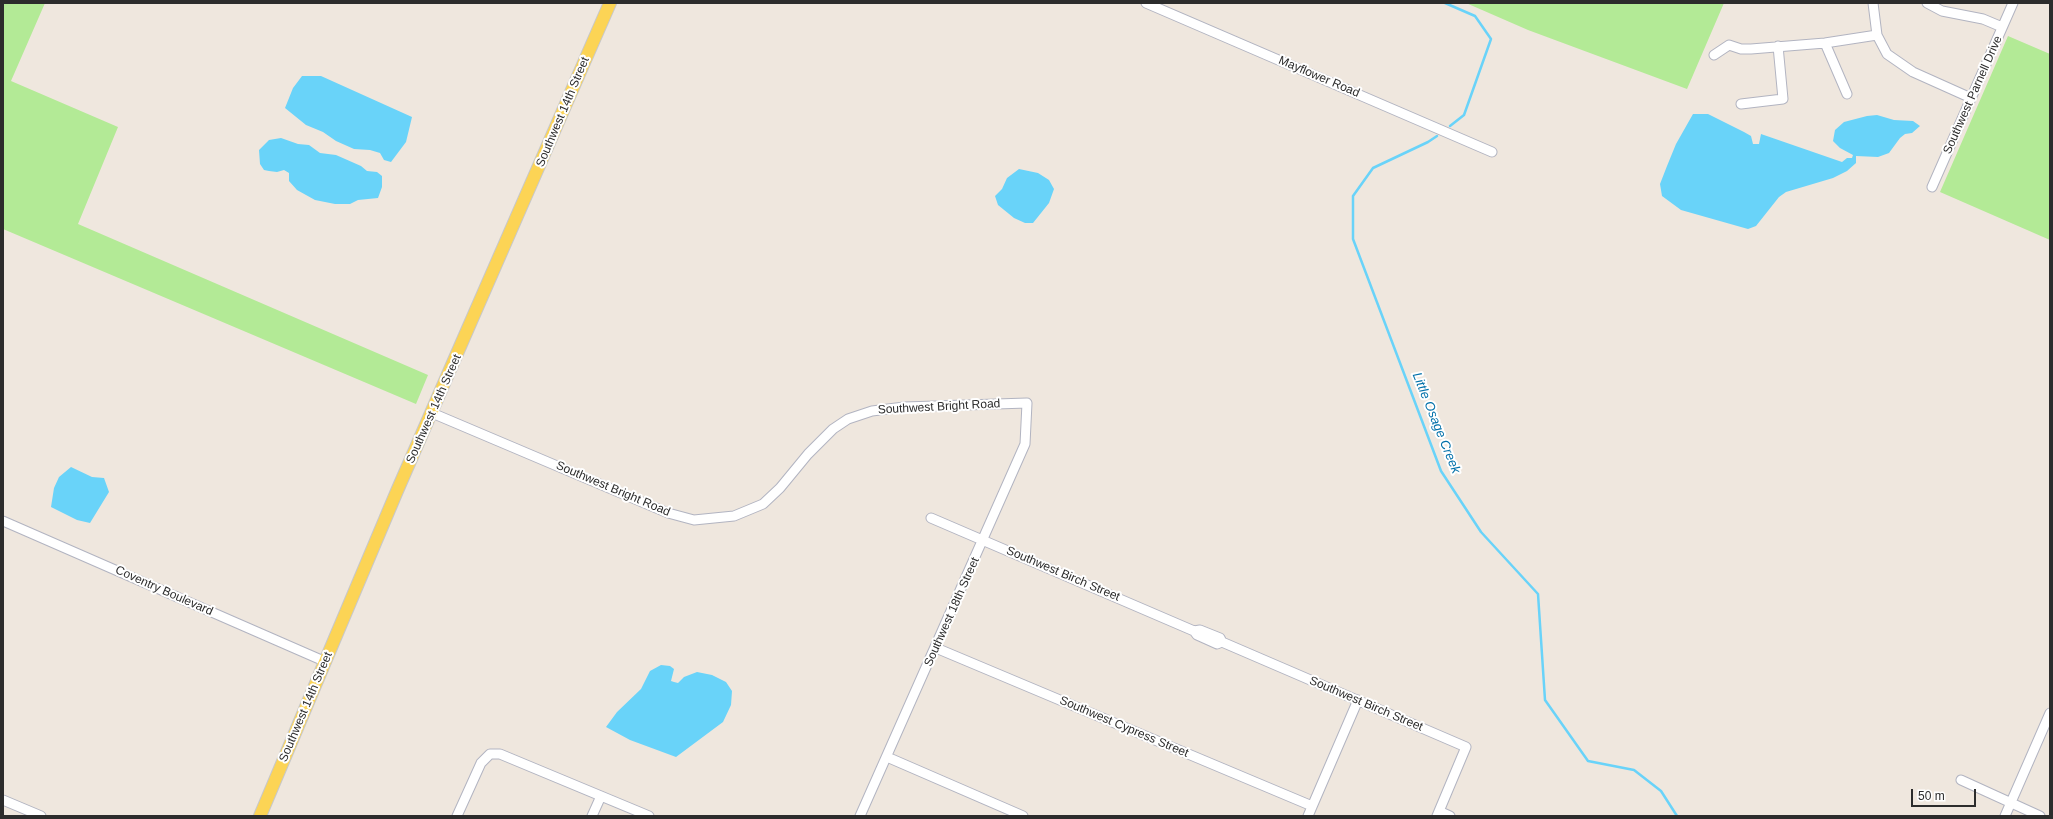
<!DOCTYPE html>
<style>
body{margin:0}
#map{position:relative;width:2053px;height:819px;overflow:hidden;background:#efe7de;font-family:Arial,sans-serif}
canvas{display:block}
.frame{position:absolute;inset:0;border:4px solid #2c2c2c;pointer-events:none}
.scale{position:absolute;left:1911px;top:789px;width:65px;height:18px;box-sizing:border-box;border:2px solid #2c2c2c;border-top:0;padding-left:5px;font-size:12px;line-height:14px;white-space:nowrap;color:#2c2c2c;-webkit-text-stroke:3px #fff;paint-order:stroke}
</style>
<div id="map">
<canvas width="2053" height="819"></canvas>
<div class="frame"></div>
<div class="scale">50 m</div>
</div>
<script>
const context = document.querySelector('canvas').getContext('2d');
context.lineJoin = 'round';
function fillPath(path, color) {
  context.fillStyle = color;
  context.fill(path, 'evenodd');
}
function poly(rows) {
  const path = new Path2D();
  for (const r of rows) {
    path.moveTo(r[0], r[1]);
    for (let i = 2; i < r.length; i += 2) path.lineTo(r[i], r[i + 1]);
  }
  return path;
}
function trace(path, color, width, dash) {
  context.strokeStyle = color;
  context.lineWidth = width;
  context.lineCap = dash ? 'butt' : 'round';
  context.setLineDash(dash || []);
  context.stroke(path);
}
function label(font, color, halo, rows, align = 'center') {
  context.font = font + ' Arial,sans-serif';
  context.lineWidth = 4;
  context.setLineDash([]);
  context.textBaseline = 'middle';
  context.strokeStyle = halo;
  context.fillStyle = color;
  for (const [text, x, y, turn = 0] of rows) {
    context.save();
    context.translate(x, y);
    context.rotate((+turn || 0) * Math.PI / 180);
    context.textAlign = isNaN(turn) ? turn : align;
    if (halo) context.strokeText(text, 0, 0);
    context.fillText(text, 0, 0);
    context.restore();
  }
}
fillPath(poly([
 [3,3,45,3,11,81,118,127,78,224,428,375,416,404,3,229],
 [1466,3,1724,3,1687,89,1528,30],
 [2008,36,2050,54,2050,240,1940,192]
]), '#b3ea96');
fillPath(poly([
 [302,76,321,76,412,117,406,142,391,162,384,160,380,153,370,150,354,149,336,141,323,132,306,125,285,108,293,88],
 [1693,114,1708,114,1744,132,1751,136,1753,144,1759,144,1761,134,1842,162,1847,158,1852,158,1853,155,1840,148,1833,141,1835,130,1844,122,1867,116,1877,115,1894,120,1913,121,1920,126,1912,133,1905,134,1900,138,1889,153,1878,157,1856,156,1856,163,1847,171,1833,178,1786,192,1779,197,1756,226,1748,229,1681,210,1662,196,1660,184,1667,166,1676,144],
 [281,138,298,144,309,145,320,153,336,155,361,166,367,171,377,172,382,176,382,187,378,198,358,200,350,204,335,204,315,200,297,190,289,181,289,173,284,170,277,172,269,171,264,170,260,164,259,150,269,140],
 [1019,169,1038,173,1049,180,1054,189,1049,203,1033,223,1025,223,1014,218,998,205,995,196,1002,189,1007,178],
 [71,467,92,477,104,478,109,492,90,523,77,520,51,507,54,488,59,477],
 [661,665,670,666,674,669,671,681,674,682,678,683,684,677,697,672,712,675,726,682,732,691,731,705,723,722,676,757,630,740,606,727,617,712,641,689,650,671]
]), '#69d3f9');
trace(poly([
 [1445,3,1475,16,1491,39,1464,115,1450,126],
 [1437,136,1428,142,1373,168,1353,196,1353,239,1441,471,1481,532,1538,594,1545,700,1588,761,1634,770,1661,791,1677,816]
]), '#69d3f9', 2.5);
const minor = poly([
 [1146,3,1492,152],
 [1873,3,1877,35,1887,54,1913,72,1971,98],
 [1927,3,1942,11,1983,19,2002,27],
 [1825,43,1847,94],
 [1714,55,1729,45,1741,49,1751,49,1825,43,1877,35],
 [1741,104,1783,99,1778,46],
 [1932,187,2013,3],
 [432,413,668,513,694,520,734,516,763,504,780,488,808,454,833,429,848,419,872,411,904,407,1027,403,1025,444,860,816],
 [931,518,1194,631,1197,635,1217,644,1222,642,1466,747,1437,816],
 [3,521,326,662],
 [1194,631,1200,630,1220,638,1222,642],
 [936,648,1312,806],
 [887,757,1023,816],
 [1961,780,2040,816],
 [3,800,41,816],
 [1439,811,1450,816],
 [457,816,481,763,490,754,500,754,649,816],
 [592,816,601,796],
 [1308,816,1358,700],
 [2005,816,2050,713]
]);
const major = poly([
 [260,816,397,491,610,3]
]);
trace(minor, '#b2b4c1', 11);
trace(major, '#c8c8c8', 14);
trace(minor, '#fff', 9);
trace(major, '#fcd455', 12);
label('12px', '#2c2c2c', '#fff', [
 ["Mayflower Road",1319,77,23],
 ["Southwest Parnell Drive",1973,95,-66],
 ["Southwest 14th Street",563,112,-67],
 ["Southwest Bright Road",939,407,-3],
 ["Southwest 14th Street",434,409,-66],
 ["Southwest Bright Road",613,489,23],
 ["Southwest Birch Street",1063,574,23],
 ["Coventry Boulevard",164,591,24],
 ["Southwest 18th Street",952,612,-66],
 ["Southwest Birch Street",1366,704,23],
 ["Southwest 14th Street",306,707,-67],
 ["Southwest Cypress Street",1124,727,23]
]);
label('italic 13px', '#0271aa', '#fff', [
 ["Little Osage Creek",1436,423,68]
]);
</script>
